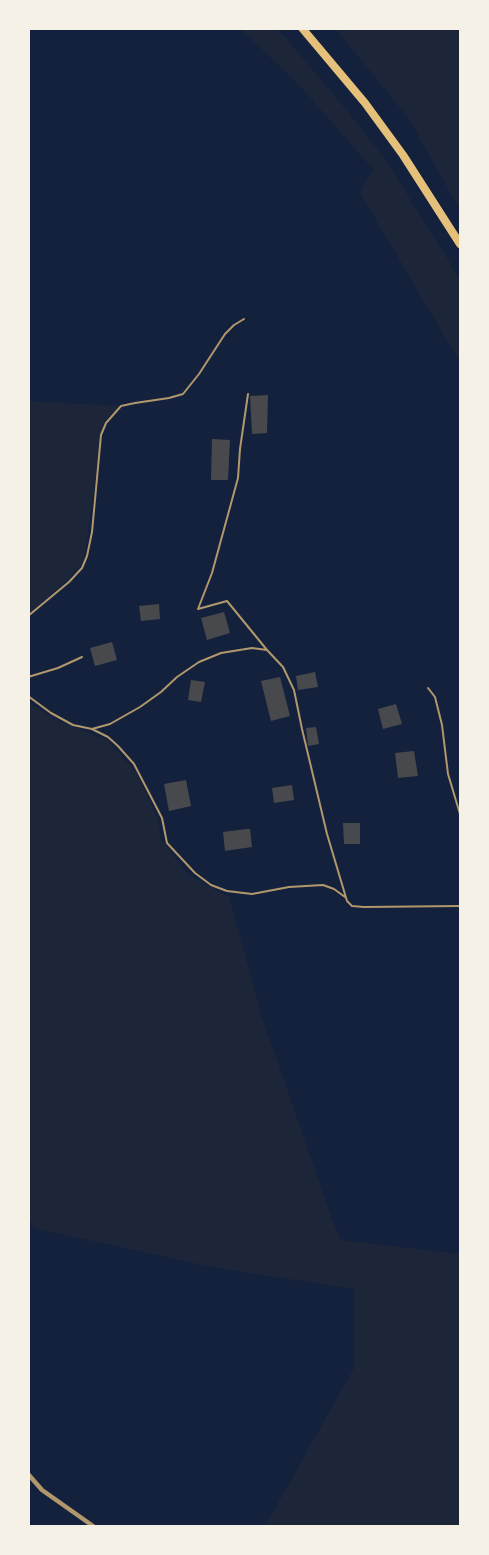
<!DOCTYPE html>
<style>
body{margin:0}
#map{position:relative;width:489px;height:1555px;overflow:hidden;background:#14213d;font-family:"Sofia Sans Condensed",sans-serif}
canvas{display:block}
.frame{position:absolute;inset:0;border:30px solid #f6f1e7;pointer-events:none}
</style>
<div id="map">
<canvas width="489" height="1555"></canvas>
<div class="frame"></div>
</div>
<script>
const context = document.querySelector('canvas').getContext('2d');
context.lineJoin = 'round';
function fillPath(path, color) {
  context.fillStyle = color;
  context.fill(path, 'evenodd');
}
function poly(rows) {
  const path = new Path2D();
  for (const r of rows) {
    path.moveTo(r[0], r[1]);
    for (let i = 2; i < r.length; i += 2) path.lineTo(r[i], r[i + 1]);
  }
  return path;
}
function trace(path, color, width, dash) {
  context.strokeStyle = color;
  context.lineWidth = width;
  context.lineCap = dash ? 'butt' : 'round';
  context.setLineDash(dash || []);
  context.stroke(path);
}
fillPath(poly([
 [241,29,276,29,286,38,349,113,385,159,460,279,460,362,360,193,373,169,300,86],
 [336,29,460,29,460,210,409,119],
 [28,401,119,406,103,423,84,560,69,579,29,614],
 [28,702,58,721,108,740,137,774,158,819,161,839,188,875,229,897,262,1017,332,1219,341,1240,460,1254,460,1526,265,1526,354,1368,354,1289,217,1268,33,1228,28,1211]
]), '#1d2539');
fillPath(poly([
 [268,395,267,433,252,434,250,396],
 [212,439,230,440,228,480,211,480],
 [159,604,160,619,141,621,139,606],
 [224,612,230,633,207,640,201,618],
 [112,642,117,660,95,666,90,648],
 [315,672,318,687,298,690,296,676],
 [280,677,290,716,271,721,261,681],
 [191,680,205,682,201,702,188,700],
 [396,704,402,724,383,729,378,709],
 [316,727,319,744,308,746,306,728],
 [414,751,418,776,398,778,395,753],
 [186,780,191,806,169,811,164,784],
 [292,785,294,800,274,803,272,788],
 [343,823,360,823,360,844,344,844],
 [246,829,250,829,252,847,225,851,223,832]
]), '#48494c');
trace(poly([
 [248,394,240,449,238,478,212,573,198,609,227,601,267,650],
 [28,616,69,582,82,568,87,556,92,532,101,435,106,423,121,406,135,403,169,398,183,394,199,374,225,334,234,325,244,319],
 [28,677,58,668,82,657],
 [428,688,435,697,442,725,448,774,460,814],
 [28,696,51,713,73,725,92,729,110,724,140,707,161,692,177,677,199,662,221,653,252,648,267,650,283,667,294,690,302,729,327,834,347,901,352,906,364,907,460,906],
 [92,729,108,737,118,746,134,764,162,818,167,843,195,873,211,885,227,891,252,894,289,887,323,885,334,889,345,897]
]), '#b1986c', 2);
trace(poly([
 [28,1474,42,1490,93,1526]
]), '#b1986c', 4.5);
trace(poly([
 [302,28,365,103,403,155,460,244]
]), '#e5c07b', 8);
</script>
